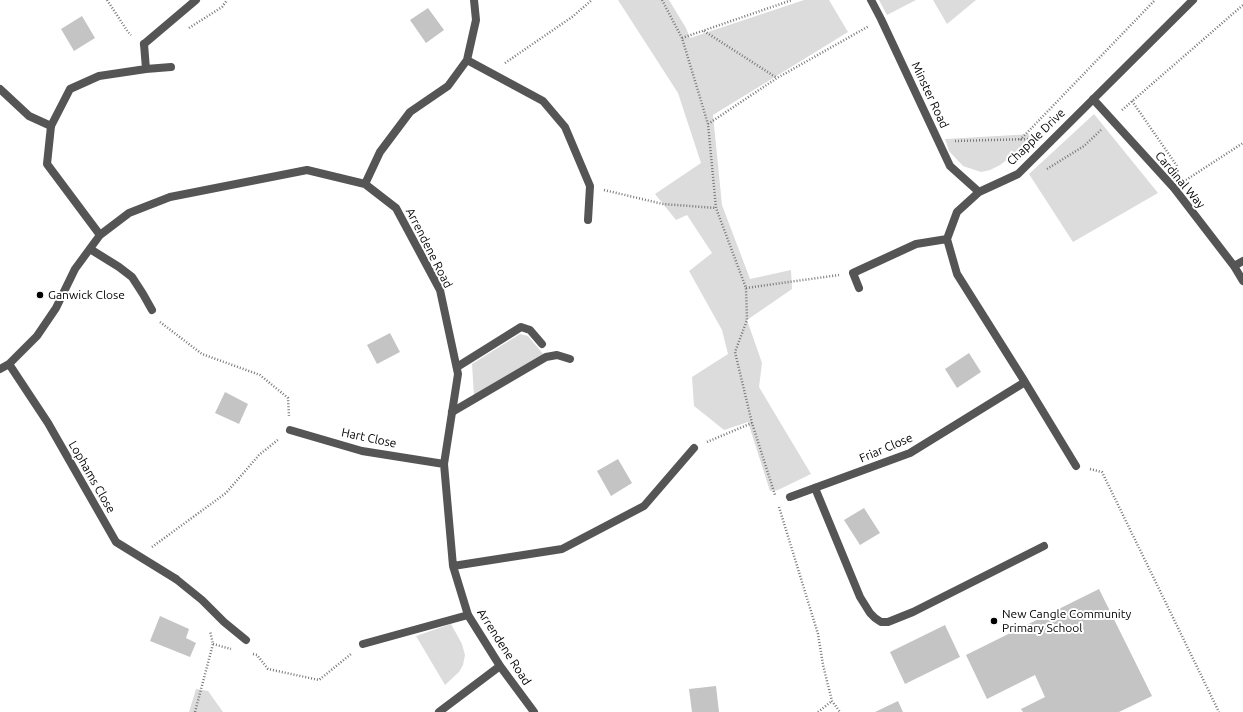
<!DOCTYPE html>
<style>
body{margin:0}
canvas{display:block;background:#fff}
</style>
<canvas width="1243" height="712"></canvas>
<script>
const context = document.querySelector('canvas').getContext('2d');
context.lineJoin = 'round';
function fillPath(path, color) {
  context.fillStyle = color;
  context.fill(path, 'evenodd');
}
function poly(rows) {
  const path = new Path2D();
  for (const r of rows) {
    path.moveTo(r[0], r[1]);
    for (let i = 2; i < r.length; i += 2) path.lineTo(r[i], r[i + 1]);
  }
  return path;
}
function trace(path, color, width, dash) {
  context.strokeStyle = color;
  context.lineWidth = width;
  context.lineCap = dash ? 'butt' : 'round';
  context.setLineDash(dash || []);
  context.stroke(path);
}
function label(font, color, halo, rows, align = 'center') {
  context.font = font + ' Ubuntu,sans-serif';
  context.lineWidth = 4;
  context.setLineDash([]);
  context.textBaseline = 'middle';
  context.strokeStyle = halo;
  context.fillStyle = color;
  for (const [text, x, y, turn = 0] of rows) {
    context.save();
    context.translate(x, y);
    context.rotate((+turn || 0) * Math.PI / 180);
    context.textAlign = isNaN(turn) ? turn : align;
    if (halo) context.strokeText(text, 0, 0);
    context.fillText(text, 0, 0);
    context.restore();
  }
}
fillPath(poly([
 [618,0,669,0,686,28,690,38,804,0,829,0,848,32,713,115,722,205,750,279,791,270,792,289,747,320,762,363,759,387,811,474,778,490,770,491,748,422,724,430,694,406,692,377,728,354,722,330,689,271,712,253,687,215,676,220,655,194,701,163,678,93],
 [879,0,916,0,887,15],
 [933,0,976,0,947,24],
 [1094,114,1158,193,1073,242,1029,174],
 [1032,134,1014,154,1000,165,990,170,981,172,963,166,949,151,945,139],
 [520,334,528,336,544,355,474,396,472,364],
 [451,624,462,644,465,655,463,665,459,672,445,685,416,636],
 [196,689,208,691,223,712,189,712]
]), '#dcdcdc');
fillPath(poly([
 [428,8,444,30,426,43,410,20],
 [82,16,95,38,74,51,61,29],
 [390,333,400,352,377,364,367,345],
 [969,353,981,372,957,388,945,369],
 [225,392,248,404,239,424,215,413],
 [618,459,632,483,611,496,597,471],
 [864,508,880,533,860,545,844,520],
 [1099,589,1152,696,1119,712,1023,712,1021,709,1045,697,1035,675,987,699,966,655],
 [160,616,189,629,186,638,196,643,190,657,150,641],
 [945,625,960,657,905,684,890,652],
 [716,686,719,712,692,712,689,689],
 [898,701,903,712,875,712]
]), '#c4c4c4');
trace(poly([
 [107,0,128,32,131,35],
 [662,0,682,38,708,124,716,208,746,288,747,320,735,352,752,423,775,495],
 [189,28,222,7,227,0],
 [704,31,777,78],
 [682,38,792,0],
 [505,63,572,17,592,0],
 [1132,101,1177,166],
 [1122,110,1243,5],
 [708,124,777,78,869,26],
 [1020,140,1155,0],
 [955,141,1030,139],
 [1047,169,1084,146,1101,130],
 [1186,180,1243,143],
 [604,190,663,204,716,208],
 [746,288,839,275],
 [160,322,202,354,260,375,288,398,289,416],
 [707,442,752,423],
 [1090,469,1102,472,1219,712],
 [779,507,818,634,823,665,832,701,840,712],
 [152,547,226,493,259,455,279,439],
 [213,644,231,649],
 [253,654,257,655,268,669,319,680,351,654],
 [195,712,213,644,210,631],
 [818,712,832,701]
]), '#777', 2.5, [1, 2]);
trace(poly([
 [144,44,196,0],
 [0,89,29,116,51,126],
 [90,249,119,267,132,277,143,294,152,310],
 [457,367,521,327,530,330,542,344],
 [452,412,546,357,557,355,570,359],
 [815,488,860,597,870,613,875,618,881,622,888,622,913,612,1044,546],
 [176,579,202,600,224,622,246,640],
 [363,644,468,615]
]), '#555', 8);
trace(poly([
 [871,0,881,19,950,166,979,192],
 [144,44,146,69],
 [467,60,543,101,565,127,590,186,588,220],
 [1093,99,1174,188,1234,266,1243,281],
 [365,184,380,152,410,112,448,86,467,60,476,20,474,0],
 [100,235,47,164,51,126,70,89,99,76,146,69,171,67],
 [1234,266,1243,261],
 [859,288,853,273,916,244,947,239,957,212,979,192,1018,174,1193,0],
 [9,364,48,423,116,542,176,579],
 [0,369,9,364,37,336,56,308,75,269,100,235,129,213,170,197,307,170,365,184,396,208,440,290,458,374,444,464,453,566,468,615,500,666,534,712],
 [1025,382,1076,466],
 [290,430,362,451,444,464],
 [790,497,910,453,1025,382,957,274,947,239],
 [453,566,562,549,644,506,694,448],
 [439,712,500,666]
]), '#555', 8);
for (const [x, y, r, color] of [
 [40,295,4,"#000"],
 [994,621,4,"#000"]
]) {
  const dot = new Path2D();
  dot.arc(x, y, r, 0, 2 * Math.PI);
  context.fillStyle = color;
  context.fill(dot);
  trace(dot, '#fff', 1.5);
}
label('12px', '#000', '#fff', [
 ["Minster Road",930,95,65],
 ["Chapple Drive",1036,137,-44],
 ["Cardinal Way",1180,180,50],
 ["Arrendene Road",429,248,63],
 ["Hart Close",369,438,12],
 ["Friar Close",886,448,-23],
 ["Lophams Close",92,477,60],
 ["Arrendene Road",504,647,57]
]);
label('12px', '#000', '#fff', [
 ["Ganwick Close",48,295],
 ["New Cangle Community",1002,614],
 ["Primary School",1002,628]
], 'left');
</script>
